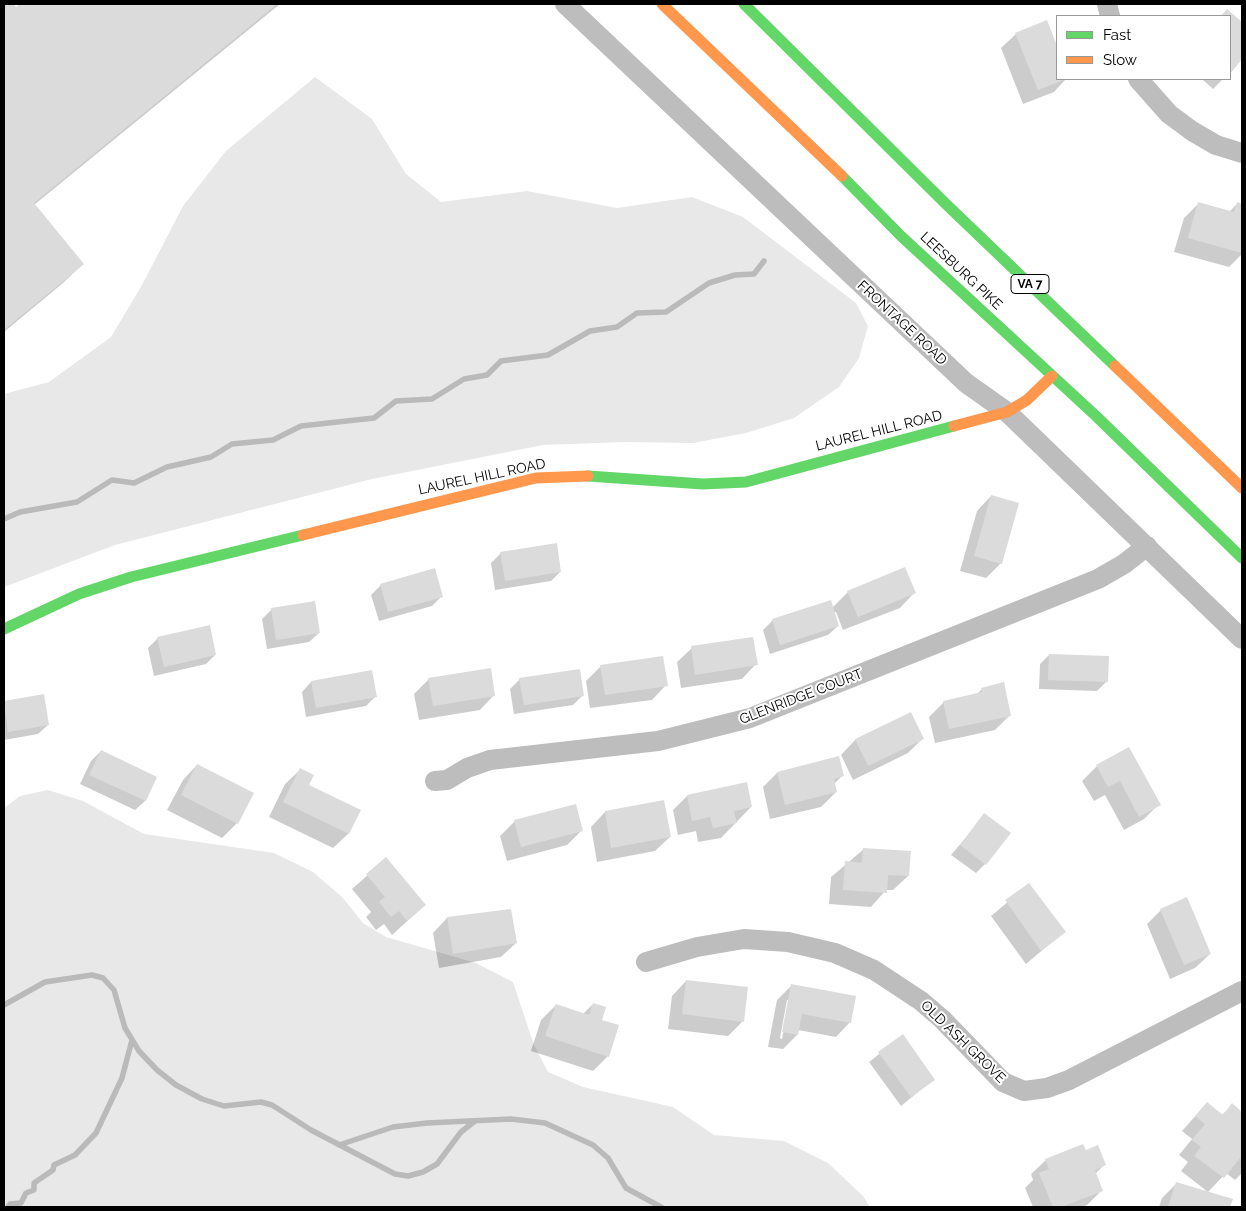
<!DOCTYPE html>
<style>
body{margin:0}
#map{position:relative;width:1246px;height:1211px;overflow:hidden;background:#fff;font-family:Raleway,sans-serif}
canvas{display:block}
.frame{position:absolute;inset:0;border:5px solid #000;pointer-events:none}
.legend{position:absolute;left:1056px;top:15px;width:175px;height:65px;box-sizing:border-box;background:#fff;border:1px solid #999;margin:0;padding:6px 9px;list-style:none;font-size:15px;color:#000}
.legend li{display:flex;align-items:center;gap:10px;height:25px}
.legend b{width:25px;border:1px solid #999}
</style>
<div id="map">
<canvas width="1246" height="1211"></canvas>
<div class="frame"></div>
<ul class="legend">
<li><b style="height:6px;background:#63d668"></b>Fast</li>
<li><b style="height:6px;background:#ff974d"></b>Slow</li>
</ul>
</div>
<script>
const context = document.querySelector('canvas').getContext('2d');
context.lineJoin = 'round';
function fillPath(path, color) {
  context.fillStyle = color;
  context.fill(path, 'evenodd');
}
function poly(rows) {
  const path = new Path2D();
  for (const r of rows) {
    path.moveTo(r[0], r[1]);
    for (let i = 2; i < r.length; i += 2) path.lineTo(r[i], r[i + 1]);
  }
  return path;
}
function trace(path, color, width, dash) {
  context.strokeStyle = color;
  context.lineWidth = width;
  context.lineCap = dash ? 'butt' : 'round';
  context.setLineDash(dash || []);
  context.stroke(path);
}
function label(font, color, halo, rows, align = 'center') {
  context.font = font + ' Raleway,sans-serif';
  context.lineWidth = 4;
  context.setLineDash([]);
  context.textBaseline = 'middle';
  context.strokeStyle = halo;
  context.fillStyle = color;
  for (const [text, x, y, turn = 0] of rows) {
    context.save();
    context.translate(x, y);
    context.rotate((+turn || 0) * Math.PI / 180);
    context.textAlign = isNaN(turn) ? turn : align;
    if (halo) context.strokeText(text, 0, 0);
    context.fillText(text, 0, 0);
    context.restore();
  }
}
fillPath(poly([
 [315,77,372,119,406,174,441,202,527,191,617,208,692,197,743,217,856,303,868,326,859,358,839,387,794,418,746,433,693,443,624,442,543,445,372,479,115,545,4,587,4,394,49,382,111,337,142,285,183,206,226,151],
 [48,790,83,801,144,834,274,853,313,872,342,897,363,923,386,937,476,963,513,982,534,1045,548,1072,583,1087,673,1107,714,1135,784,1141,828,1163,863,1196,870,1207,4,1207,4,808,20,796]
]), '#e8e8e8');
fillPath(poly([
 [4,4,12,4,16,8,22,4,280,4,34,205,83,264,63,283,4,332],
 [1227,11,1242,24,1242,43,1239,46,1242,49,1242,58,1230,72,1230,16,1222,16],
 [1046,22,1057,50,1057,79,1066,79,1054,92,1023,104,1001,48,1016,34],
 [1202,79,1223,79,1213,89],
 [1198,204,1229,212,1237,204,1242,205,1242,254,1229,267,1174,252,1184,218],
 [991,496,1001,563,986,578,960,571,977,511],
 [501,553,560,572,551,581,495,590,491,563],
 [381,585,442,596,432,606,379,621,371,595],
 [848,592,914,593,900,608,843,630,836,612,834,613,838,626,828,635,770,654,763,630,772,621,830,602,832,608],
 [272,609,319,633,309,642,267,649,262,619],
 [158,638,215,655,206,664,154,676,148,648],
 [692,648,756,664,742,679,681,688,677,662],
 [1049,655,1107,681,1097,691,1039,689,1040,664],
 [601,666,666,685,652,700,590,708,586,681],
 [371,671,376,696,366,706,306,717,302,692,311,682],
 [429,679,494,695,480,710,419,720,414,694],
 [520,679,583,695,573,705,514,714,510,689],
 [982,689,1010,715,995,730,935,743,929,717,944,702,976,695],
 [43,696,48,725,38,734,4,740,4,702],
 [910,714,922,739,908,753,853,780,841,755,855,740],
 [101,751,156,777,145,801,135,810,80,784,91,761],
 [838,758,842,776,834,784,836,792,821,807,770,819,763,787,777,773],
 [197,765,237,823,222,838,167,810,183,780],
 [1097,766,1159,804,1144,819,1124,830,1105,795,1094,801,1082,781],
 [300,770,308,786,359,811,348,834,333,848,269,817,285,784],
 [687,796,751,807,721,838,698,842,696,831,678,835,673,810],
 [605,812,670,837,655,851,597,862,591,827],
 [985,815,985,864,976,873,951,855],
 [515,821,582,830,567,845,507,861,500,836],
 [864,849,908,876,893,890,886,890,871,907,829,904,831,877],
 [386,859,425,905,392,935,384,924,376,930,366,917,371,912,352,889],
 [1028,885,1064,932,1026,964,991,916],
 [1161,910,1210,954,1195,968,1170,979,1147,924],
 [447,918,516,943,501,957,439,968,433,933],
 [686,981,743,1021,728,1036,668,1029,672,996],
 [792,985,850,1022,836,1037,798,1030,797,1035,783,1049,768,1047,777,1000],
 [787,1000,789,1000,782,1039,780,1038],
 [593,1004,600,1021,608,1056,593,1071,531,1051,541,1020,556,1005,583,1014],
 [902,1036,934,1079,901,1106,869,1062],
 [1207,1103,1222,1115,1232,1105,1242,1113,1242,1124,1240,1127,1242,1129,1242,1173,1235,1180,1226,1173,1208,1192,1181,1171,1188,1162,1179,1155,1192,1139,1182,1131],
 [1085,1152,1104,1165,1095,1174,1101,1191,1087,1205,1082,1207,1033,1207,1025,1188,1033,1180,1031,1174,1046,1160],
 [1177,1183,1231,1199,1229,1207,1159,1207,1162,1198]
]), '#0003');
trace(poly([
 [4,519,20,512,77,502,112,480,134,483,167,467,211,457,232,444,273,440,301,426,374,418,396,401,432,399,464,379,487,375,501,361,548,355,590,331,617,327,637,313,666,312,709,283,735,275,754,274,764,261],
 [4,1005,45,982,92,975,103,978,114,990,125,1028,139,1051,157,1070,176,1085,202,1099,224,1106,261,1102,272,1105,311,1130,395,1174,408,1176,423,1172,437,1164,461,1132,475,1121],
 [339,1145,393,1127,427,1123,511,1119,545,1123,593,1145,608,1158,626,1188,661,1207],
 [8,1207,10,1204,21,1203,26,1193,34,1190,34,1183,53,1170,54,1165,75,1155,96,1133,122,1078,132,1040]
]), '#bababa', 5.5);
fillPath(poly([
 [4,4,14,4,16,7,20,4,277,4,34,203,84,264,4,330],
 [1227,9,1242,22,1242,59,1230,74,1230,16,1221,16],
 [1047,20,1057,46,1057,79,1066,79,1038,90,1015,33],
 [1198,202,1234,212,1237,202,1242,204,1242,253,1188,238],
 [991,495,1019,503,1002,564,974,556],
 [557,543,561,572,505,581,500,552],
 [905,567,916,593,858,617,847,591],
 [435,568,443,597,388,612,380,584],
 [831,600,839,626,780,645,772,619],
 [315,601,320,633,276,640,271,608],
 [210,625,216,655,164,667,157,637],
 [753,637,758,665,695,675,691,646],
 [1049,654,1109,656,1108,682,1048,680],
 [663,656,668,686,605,695,600,665],
 [491,668,495,696,433,706,428,678],
 [580,669,584,696,524,705,519,678],
 [372,670,377,697,316,708,311,681],
 [1004,682,1011,716,949,729,943,701,982,692,981,688],
 [44,694,49,725,8,732,4,701],
 [911,712,924,739,868,766,855,739],
 [1129,747,1161,805,1139,817,1120,781,1108,787,1096,765],
 [101,750,157,777,146,801,89,775],
 [839,756,844,776,834,779,837,792,785,805,777,772],
 [197,764,254,793,238,824,181,795],
 [300,768,314,775,309,785,361,810,349,834,283,802],
 [747,782,752,807,734,811,737,823,713,828,710,817,692,821,687,795],
 [664,800,671,837,611,848,605,811],
 [576,804,583,831,521,847,514,820],
 [984,813,1011,833,986,865,960,845],
 [863,848,911,851,909,876,888,875,887,893,843,890,845,861,862,863],
 [386,857,426,905,407,921,399,911,391,917,379,902,385,897,366,874],
 [1029,883,1066,932,1041,951,1005,900],
 [1187,897,1211,954,1184,965,1160,909],
 [511,909,517,943,453,954,447,917],
 [686,980,748,987,744,1022,682,1014],
 [791,984,856,996,851,1023,802,1014,798,1035,782,1032],
 [593,1003,606,1007,602,1020,619,1025,609,1057,545,1036,556,1004,589,1015],
 [903,1034,935,1080,911,1097,878,1052],
 [1207,1102,1223,1115,1232,1103,1242,1112,1242,1160,1240,1158,1224,1178,1194,1156,1201,1147,1192,1140,1205,1124,1195,1116],
 [1083,1144,1086,1150,1098,1145,1106,1165,1095,1170,1103,1191,1061,1207,1053,1207,1039,1173,1049,1169,1045,1159],
 [1176,1182,1233,1199,1230,1207,1168,1207]
]), '#dbdbdb');
trace(poly([
 [565,4,966,383,1007,412,1242,639],
 [1107,4,1110,16],
 [1138,79,1169,114,1192,131,1216,145,1242,153],
 [435,781,447,780,467,768,490,760,658,741,750,718,1098,579,1124,564,1147,546],
 [646,962,697,947,744,939,788,942,835,953,874,970,921,1001,942,1019,1003,1082,1024,1091,1047,1088,1069,1080,1242,991]
]), '#bdbdbd', 20);
trace(poly([
 [744,4,947,205,1115,366],
 [842,176,901,236,1096,416,1242,558],
 [588,476,703,484,746,482,954,426],
 [4,629,79,594,131,577,303,535]
]), '#63d668', 11);
trace(poly([
 [662,4,842,176],
 [1115,366,1242,488],
 [954,426,1007,412,1027,400,1052,376],
 [303,535,536,478,588,476]
]), '#ff974d', 11);
for (const [x, y, w] of [
 [1030,284,38]
]) {
  const box = new Path2D();
  box.roundRect(x - w / 2, y - 9.5, w, 19, 4);
  context.fillStyle = '#fff';
  context.fill(box);
  trace(box, '#000', 1);
}
label('bold 12px', '#000', null, [
 ["VA 7",1030,284]
]);
label('14px', '#000', '#fff', [
 ["LEESBURG PIKE",961,271,43],
 ["FRONTAGE ROAD",902,323,43],
 ["LAUREL HILL ROAD",879,431,-14],
 ["LAUREL HILL ROAD",482,477,-12],
 ["GLENRIDGE COURT",801,697,-21],
 ["OLD ASH GROVE",963,1042,44]
]);
</script>
